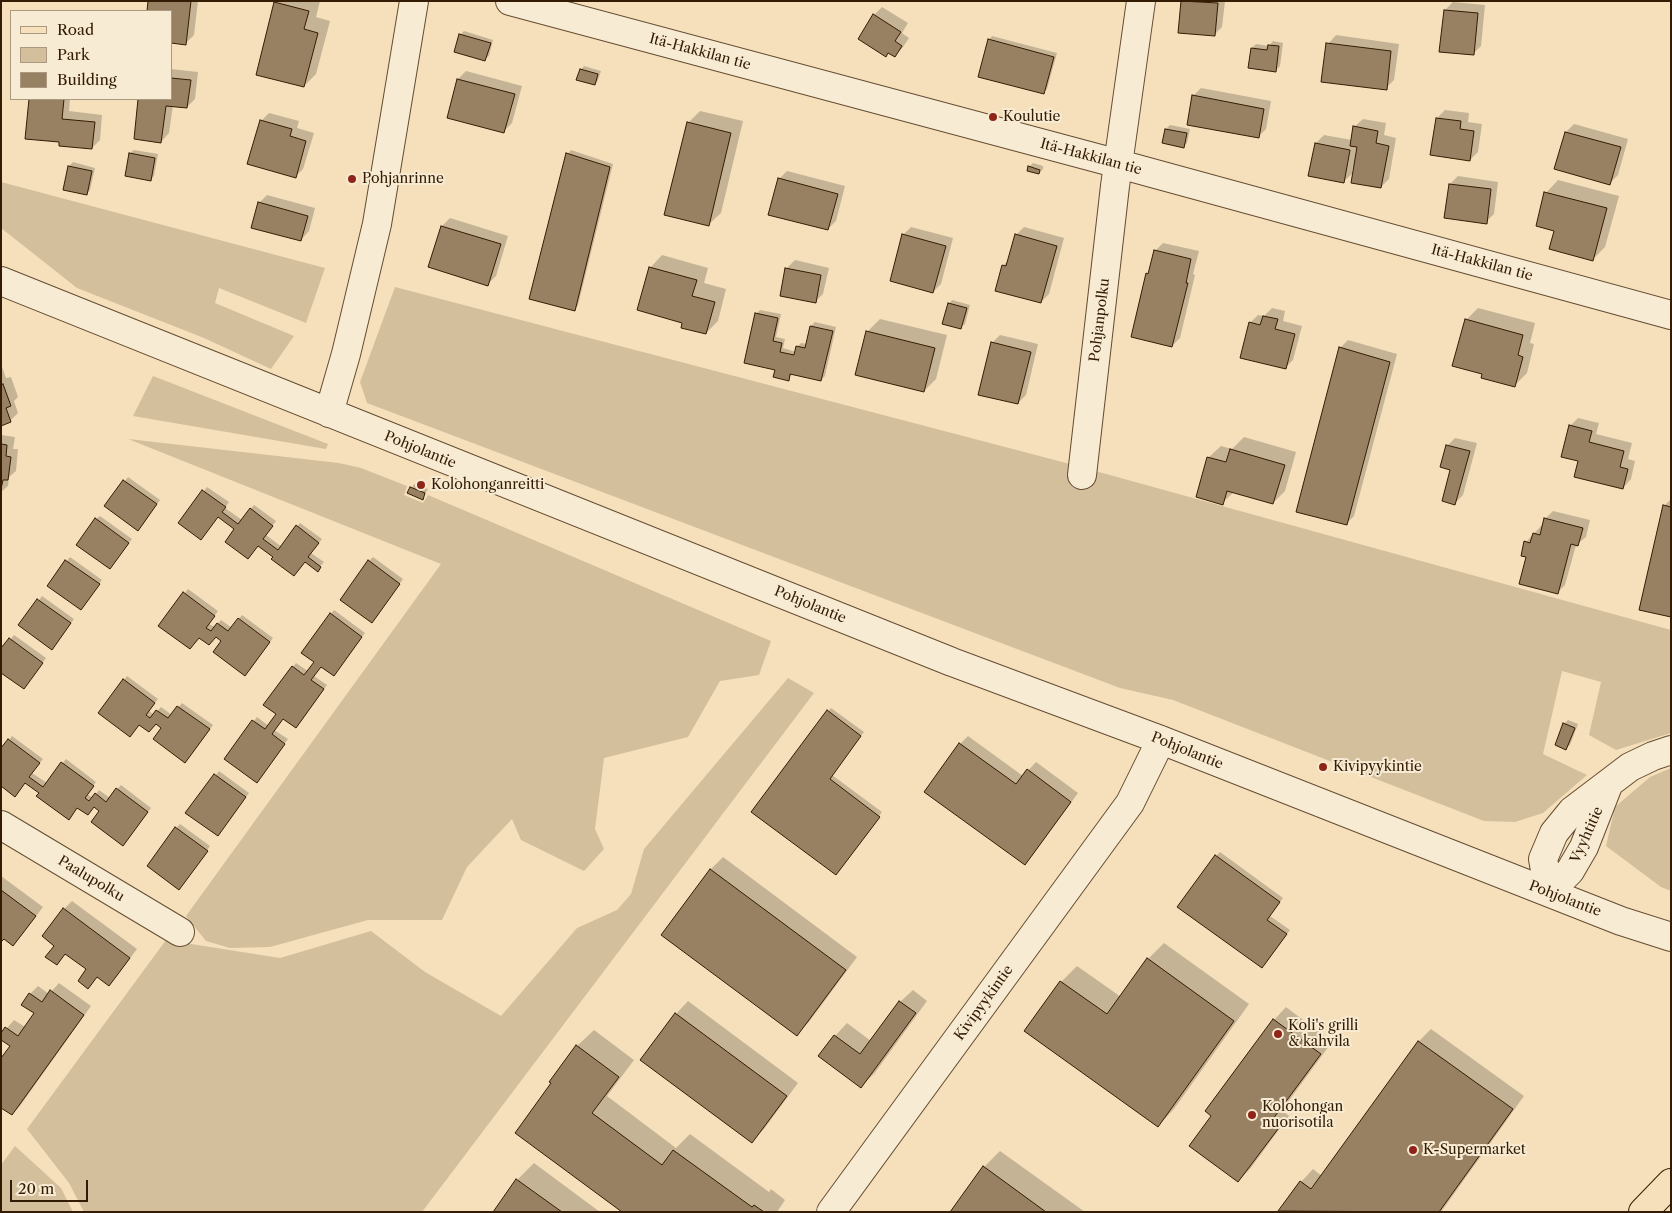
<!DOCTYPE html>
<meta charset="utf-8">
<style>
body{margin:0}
#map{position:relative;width:1672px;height:1213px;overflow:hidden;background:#f5e0bb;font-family:"Libre Caslon Text",serif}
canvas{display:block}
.frame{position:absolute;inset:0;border:2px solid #341b03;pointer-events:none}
.legend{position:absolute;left:10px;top:10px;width:162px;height:90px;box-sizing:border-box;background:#f8ebd3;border:1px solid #aa9880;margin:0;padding:6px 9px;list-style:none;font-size:15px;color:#341b03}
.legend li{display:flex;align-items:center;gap:10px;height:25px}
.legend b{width:25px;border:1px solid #aa9880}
.scale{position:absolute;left:10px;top:1180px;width:78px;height:22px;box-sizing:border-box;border:2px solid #341b03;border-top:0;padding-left:6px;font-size:15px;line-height:18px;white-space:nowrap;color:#341b03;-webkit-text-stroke:4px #f8ebd3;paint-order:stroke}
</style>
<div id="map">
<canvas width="1672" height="1213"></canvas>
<div class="frame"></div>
<ul class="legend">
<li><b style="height:6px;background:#f5e0bb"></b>Road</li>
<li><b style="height:14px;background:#d4bf9c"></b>Park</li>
<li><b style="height:14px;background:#988163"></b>Building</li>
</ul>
<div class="scale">20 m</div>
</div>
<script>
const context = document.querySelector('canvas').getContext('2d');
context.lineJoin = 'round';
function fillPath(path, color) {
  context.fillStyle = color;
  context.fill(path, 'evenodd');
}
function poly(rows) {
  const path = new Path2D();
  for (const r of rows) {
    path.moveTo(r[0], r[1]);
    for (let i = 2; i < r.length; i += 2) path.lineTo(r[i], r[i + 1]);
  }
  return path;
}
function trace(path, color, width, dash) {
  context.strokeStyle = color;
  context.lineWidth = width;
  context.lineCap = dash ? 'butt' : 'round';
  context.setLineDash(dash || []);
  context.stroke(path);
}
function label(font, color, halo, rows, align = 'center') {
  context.font = font + ' "Libre Caslon Text",serif';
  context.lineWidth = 4;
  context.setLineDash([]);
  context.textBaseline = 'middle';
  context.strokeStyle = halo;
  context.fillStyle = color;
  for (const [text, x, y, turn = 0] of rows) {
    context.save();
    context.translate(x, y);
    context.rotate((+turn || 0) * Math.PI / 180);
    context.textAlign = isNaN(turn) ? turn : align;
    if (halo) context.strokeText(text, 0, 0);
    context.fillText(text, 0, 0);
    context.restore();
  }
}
fillPath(poly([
 [1,182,325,268,306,323,219,288,215,303,294,336,271,369,204,338,77,288,1,228],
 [395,287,1070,464,1671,630,1671,733,1616,750,1589,735,1601,682,1562,671,1543,754,1587,775,1543,813,1515,822,1484,821,1173,700,1120,688,367,403,360,382],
 [153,376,328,444,326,449,133,416],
 [128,439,339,463,361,468,407,486,404,495,423,503,428,495,771,641,759,675,720,681,688,737,604,758,595,829,604,849,584,871,521,840,512,819,467,867,442,920,368,920,270,947,230,948,206,941,186,916,441,564],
 [788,678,814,693,422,1212,84,1212,69,1183,27,1129,166,940,280,958,371,931,425,972,501,1016,577,928,617,910,631,894,644,849],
 [1671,768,1671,891,1661,887,1606,846,1615,807,1650,777],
 [15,1146,61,1188,73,1212,1,1212,1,1165]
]), '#d4bf9c');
fillPath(poly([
 [149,1,198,1,194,35,186,43,171,11,148,11],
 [276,1,320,1,316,17,330,21,316,74,304,86,275,2],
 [1182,1,1225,1,1222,27,1214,35],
 [1453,2,1485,5,1481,46,1473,54,1441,51,1445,10],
 [882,7,908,23,902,33,909,38,903,47,895,56,874,15],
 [464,31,493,40,489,56,485,59,460,35],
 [1336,35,1399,44,1394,80,1386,88,1328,44],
 [992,36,1057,53,1047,89,1043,93,989,40],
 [1273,41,1283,43,1280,66,1276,70,1252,48,1256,44,1269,46],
 [584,66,601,71,598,80,595,84,581,70],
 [171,69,198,72,195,99,187,107,173,105,169,133,161,142,135,138,140,99,171,99],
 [466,71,522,86,512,123,504,131,458,79],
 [1201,88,1271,101,1266,129,1258,137,1193,96],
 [30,99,70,99,69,111,102,115,100,140,92,148,61,141,26,137],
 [1445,110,1469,113,1468,122,1482,124,1478,152,1470,160,1432,154,1437,118],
 [700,111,743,121,721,213,708,225,688,123],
 [269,113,299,121,297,128,314,133,303,169,295,177,261,121],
 [1363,119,1386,123,1384,135,1396,138,1389,179,1381,187,1353,165,1352,174,1343,182,1310,175,1316,143,1324,135,1352,140,1354,127],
 [1574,124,1628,139,1618,175,1610,183,1566,132],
 [1170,125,1190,129,1187,143,1183,147,1166,129],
 [134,150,158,154,154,176,150,180,130,153],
 [571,150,613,164,578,305,575,309,568,154],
 [73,162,95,168,90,190,87,194,64,189,69,166],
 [1033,163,1043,166,1043,169,1039,173,1029,167],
 [787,171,845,186,836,221,828,229,779,179],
 [1458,176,1498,182,1494,214,1486,222,1450,184],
 [1558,180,1619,196,1605,247,1593,259,1555,230,1546,193],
 [267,195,315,208,309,231,301,240,259,203],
 [450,218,508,236,496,276,488,284,442,226],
 [911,227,953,238,941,284,933,292,903,235],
 [1024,227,1064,238,1049,294,1041,302,1003,266,1009,259,1016,235],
 [1163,243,1199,251,1193,274,1195,275,1180,338,1172,346,1147,274,1150,271,1155,251],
 [662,255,708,268,704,283,726,289,718,321,706,333,684,322,650,268],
 [795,260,829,268,823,294,815,302,787,268],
 [952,300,970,305,965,324,961,327,949,304],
 [1272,308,1285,311,1283,321,1302,326,1293,360,1285,368,1250,323,1258,315,1264,316],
 [1478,308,1535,323,1530,343,1534,344,1527,373,1515,385,1483,373,1466,320],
 [760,310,781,314,776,337,785,339,783,348,796,352,797,347,801,343,807,344,811,326,815,322,836,327,825,376,821,380,793,373,788,380,776,369,757,313],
 [880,319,947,335,936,379,924,391,857,374,868,331],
 [1000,335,1038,344,1026,395,1018,403,992,343],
 [1348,340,1397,354,1354,516,1346,524,1340,348],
 [2,367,6,378,11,377,18,397,14,401,18,413,10,421,1,424],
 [1578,418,1599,423,1596,434,1632,443,1628,459,1635,461,1631,479,1623,488,1579,461,1570,426],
 [1,435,15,437,13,449,18,449,16,471,9,477,8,486,1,492],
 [1244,437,1296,452,1285,491,1273,503,1234,492,1222,503,1208,458,1221,446,1232,449],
 [1455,438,1477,443,1463,495,1455,503,1452,469,1447,446],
 [128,477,160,500,142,526,106,506],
 [414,484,428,489,422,499,409,493],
 [207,487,229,502,225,508,242,520,254,505,276,521,266,535,282,547,300,523,322,539,311,553,324,562,317,570,305,561,294,575,274,556,218,516,179,523],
 [1671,499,1671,616,1664,506],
 [1553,511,1590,520,1586,537,1576,545,1565,585,1557,593,1528,556,1526,542,1542,525,1543,526,1545,519],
 [100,516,132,539,110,568,96,519],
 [70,557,102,580,84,605,48,585],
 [373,557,403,579,376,618,369,561],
 [188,589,218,611,209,624,215,627,221,620,232,628,242,615,273,638,249,671,223,641,216,636,199,636,160,625],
 [42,596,74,619,56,645,20,625],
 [334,610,365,633,337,671,321,665,314,676,327,685,300,723,283,718,274,730,288,739,260,778,226,759,257,717,269,726,278,714,293,667,296,663,308,671,316,662,331,614],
 [14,635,46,658,27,684,1,651],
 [127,676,158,699,149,711,154,715,161,707,172,715,182,703,213,725,189,758,163,728,156,723,153,727,124,680],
 [831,708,864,732,832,775,882,812,840,870,753,812],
 [1568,720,1578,724,1570,745,1566,748,1564,724],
 [12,736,43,759,32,773,47,783,66,759,96,782,87,794,93,798,99,790,110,798,121,785,151,808,127,840,101,811,94,806,78,807,40,792,26,782,9,740],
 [968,736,1023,776,1036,762,1078,793,1033,855,1025,863,960,744],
 [219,771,249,793,218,835,187,812],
 [180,824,210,846,183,884,176,828],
 [1220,852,1283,898,1270,916,1290,930,1266,963,1216,856],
 [723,857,857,957,809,1022,797,1034,663,935,711,869],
 [1,876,43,907,21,936,13,944,5,938,1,943],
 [72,901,137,949,117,976,109,984,98,976,88,987,88,969,67,953,56,964,56,945,64,909],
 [1164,943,1249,1004,1174,1109,1158,1126,1061,982,1077,966,1121,997,1148,959],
 [59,983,91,1006,20,1106,12,1114,11,1046,1,1035,14,1020,25,1027,35,1013,30,994,38,986,49,994],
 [913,990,927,1001,874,1074,861,1086,835,1036,847,1023,871,1041,900,1002],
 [688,1001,798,1083,764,1129,752,1141,642,1059,676,1014],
 [1286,1007,1332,1042,1282,1110,1289,1116,1250,1169,1238,1181,1213,1116,1274,1020],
 [1431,1029,1524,1096,1441,1212,1280,1211,1301,1182,1313,1169,1322,1176,1419,1041],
 [594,1030,634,1060,607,1096,676,1148,690,1134,769,1192,771,1189,785,1200,777,1212,624,1212,516,1133,577,1046],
 [1000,1151,1085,1212,952,1212,984,1167],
 [534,1163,600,1212,494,1212,517,1180]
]), '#0003');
const building = poly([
 [148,1,191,1,186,45,171,43,171,11,147,11,148,1],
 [1181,1,1218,3,1215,36,1178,33,1181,1],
 [274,2,309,11,304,29,318,33,304,87,256,75,274,2],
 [1444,10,1478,13,1474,55,1439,52,1444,10],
 [873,14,901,32,895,41,902,46,895,57,888,53,886,57,858,39,873,14],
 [459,34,491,43,485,61,454,52,459,34],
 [988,39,1054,57,1044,94,978,77,988,39],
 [1326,43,1391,51,1387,90,1321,82,1326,43],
 [1268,45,1279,46,1276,72,1248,68,1251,48,1267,50,1268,45],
 [580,69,598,74,595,85,576,80,580,69],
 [171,78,191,80,187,108,166,106,161,143,134,139,138,99,171,99,171,78],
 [457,79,515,94,504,133,447,118,457,79],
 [1192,95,1264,109,1259,138,1187,125,1192,95],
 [29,99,64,99,62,119,95,122,92,149,59,146,59,142,25,139,29,99],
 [1436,118,1461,121,1460,129,1474,131,1470,161,1430,155,1436,118],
 [260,120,292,129,290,136,306,141,296,178,247,164,260,120],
 [687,122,731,133,709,226,664,215,687,122],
 [1353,126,1378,131,1376,143,1389,146,1381,188,1351,183,1357,147,1350,146,1353,126],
 [1165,129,1187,133,1184,148,1162,143,1165,129],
 [1565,132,1621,147,1610,185,1554,169,1565,132],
 [1315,143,1350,150,1344,183,1308,176,1315,143],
 [129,153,155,158,151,181,125,176,129,153],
 [566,153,610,167,575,311,529,299,566,153],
 [68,166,92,171,87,195,63,190,68,166],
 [1028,166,1040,170,1039,174,1027,171,1028,166],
 [778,178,838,194,828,230,768,215,778,178],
 [1449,184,1491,189,1487,224,1444,218,1449,184],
 [1544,192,1607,208,1593,261,1549,249,1554,231,1536,226,1544,192],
 [258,202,308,216,301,241,251,228,258,202],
 [441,226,501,244,488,286,428,267,441,226],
 [902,234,946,246,933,293,890,281,902,234],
 [1015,234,1057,246,1041,303,995,291,1002,265,1006,266,1015,234],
 [1154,250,1191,259,1186,283,1188,283,1172,347,1131,337,1146,273,1148,274,1154,250],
 [649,267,697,280,692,296,715,302,706,334,681,328,682,323,637,310,649,267],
 [785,268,821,275,816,303,780,296,785,268],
 [948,303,967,308,961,329,942,324,948,303],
 [755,313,778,318,773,341,782,343,780,352,794,355,796,346,805,348,810,326,833,331,821,381,790,374,789,381,773,377,775,370,744,363,755,313],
 [1263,316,1278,319,1275,329,1295,334,1286,369,1240,358,1249,322,1260,325,1263,316],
 [1465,319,1523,335,1518,355,1523,357,1515,387,1481,378,1482,374,1452,366,1465,319],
 [866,331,935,348,924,392,855,375,866,331],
 [991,342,1031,352,1018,404,978,395,991,342],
 [1339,347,1390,362,1347,525,1296,512,1339,347],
 [3,384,11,406,6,408,11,422,1,426,1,385,3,384],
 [1569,425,1592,431,1589,442,1624,451,1620,467,1628,469,1623,489,1574,477,1578,461,1561,457,1569,425],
 [1,444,7,445,6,456,11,457,8,480,3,480,1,489,1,444],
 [1446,445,1470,451,1455,505,1442,501,1450,470,1440,467,1446,445],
 [1230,449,1285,465,1273,504,1227,491,1223,505,1196,497,1207,457,1226,462,1230,449],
 [123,480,157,504,138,531,104,506,123,480],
 [410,487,425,493,423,500,407,493,410,487],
 [202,490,226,507,222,512,238,524,250,508,273,526,263,539,278,550,296,525,319,543,308,557,321,567,318,572,305,562,294,576,271,559,273,557,258,546,248,559,225,542,234,529,218,517,201,540,178,523,202,490],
 [1663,505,1671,507,1671,617,1639,610,1663,505],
 [95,518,129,543,110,569,76,545,95,518],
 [1544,518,1583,528,1578,546,1571,544,1558,594,1519,584,1526,557,1521,556,1524,541,1530,543,1533,533,1540,535,1544,518],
 [65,560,100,584,81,610,47,586,65,560],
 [368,560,400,584,372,623,340,600,368,560],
 [183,592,215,616,206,628,211,631,217,623,228,631,238,618,270,642,245,676,213,652,221,641,216,637,209,645,199,638,190,649,158,626,183,592],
 [37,599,71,623,52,650,18,625,37,599],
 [330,613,362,637,334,676,321,667,311,680,324,689,296,728,283,719,272,734,285,744,257,783,224,759,252,720,265,729,276,714,263,705,292,666,304,675,314,662,301,653,330,613],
 [9,638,43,663,24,689,1,673,1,648,9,638],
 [123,679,155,703,146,715,150,718,156,710,168,718,177,706,210,729,185,763,153,739,161,728,156,724,149,732,139,725,130,737,98,713,123,679],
 [827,710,861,736,830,779,880,817,836,875,751,812,827,710],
 [1563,723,1575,728,1566,750,1555,745,1563,723],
 [8,739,40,763,29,777,43,787,61,762,94,786,85,798,89,801,95,793,106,802,116,788,148,812,123,846,91,822,99,811,94,807,88,815,77,808,69,820,36,796,39,793,25,783,15,797,1,786,1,748,8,739],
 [959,743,1016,784,1027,769,1071,802,1025,865,924,792,959,743],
 [214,774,246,797,218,836,185,813,214,774],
 [175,827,208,851,179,890,147,866,175,827],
 [1215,855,1280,902,1267,920,1287,934,1262,968,1177,907,1215,855],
 [710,869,846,970,797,1036,661,935,710,869],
 [1,890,36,916,13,946,4,939,1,942,1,890],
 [63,908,130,958,109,986,97,977,88,989,78,981,86,969,65,954,57,965,45,957,54,946,42,936,63,908],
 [1147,958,1234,1021,1158,1127,1024,1031,1060,981,1107,1014,1147,958],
 [50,990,84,1015,12,1115,1,1108,1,1058,10,1046,1,1040,1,1033,5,1027,18,1036,34,1013,21,1005,29,993,42,1002,50,990],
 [899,1001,916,1013,861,1088,818,1056,834,1035,860,1054,899,1001],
 [675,1013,787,1096,752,1143,640,1060,675,1013],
 [1273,1019,1321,1054,1270,1123,1278,1129,1238,1182,1189,1146,1211,1116,1205,1111,1273,1019],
 [1418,1041,1513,1109,1439,1212,1278,1211,1300,1181,1311,1189,1418,1041],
 [576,1045,619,1077,592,1113,662,1165,673,1150,752,1207,754,1205,764,1212,622,1212,515,1133,551,1083,549,1082,576,1045],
 [983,1166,1046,1212,950,1212,983,1166],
 [516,1179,562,1212,493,1212,516,1179]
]);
fillPath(building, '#988163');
trace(building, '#341b03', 1);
const minor = poly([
 [510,1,1119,164,1671,315],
 [1,281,952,662,1161,740,1621,921,1671,937],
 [329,413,346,354,377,224,414,1],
 [1082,475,1115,186,1141,1],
 [1,825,180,932],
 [1549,892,1543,859,1554,833,1572,811,1630,767,1653,756,1671,750],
 [1549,892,1570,871,1584,847,1609,783],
 [831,1212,1130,803,1161,740]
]);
const major = poly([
 [1643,1212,1671,1183]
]);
trace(minor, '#644c31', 30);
trace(major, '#341b03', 30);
trace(minor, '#f8ebd3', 28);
trace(major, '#f5e0bb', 28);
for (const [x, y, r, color] of [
 [993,117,5,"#8f2418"],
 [352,179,5,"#8f2418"],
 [421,485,5,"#8f2418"],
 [1323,767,5,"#8f2418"],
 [1278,1034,5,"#8f2418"],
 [1252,1115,5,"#8f2418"],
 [1413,1150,5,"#8f2418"]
]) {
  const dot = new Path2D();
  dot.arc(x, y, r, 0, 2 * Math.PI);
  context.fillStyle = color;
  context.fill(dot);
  trace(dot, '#f8ebd3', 2);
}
label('14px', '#341b03', '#f8ebd3', [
 ["Itä-Hakkilan tie",700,52,15],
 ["Itä-Hakkilan tie",1091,157,15],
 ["Itä-Hakkilan tie",1482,263,15],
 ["Pohjanpolku",1100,320,-83],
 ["Pohjolantie",420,450,22],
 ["Pohjolantie",810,605,22],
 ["Pohjolantie",1187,751,22],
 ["Vyyhtitie",1587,835,-66],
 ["Paalupolku",91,879,31],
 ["Pohjolantie",1565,899,21],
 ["Kivipyykintie",984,1003,-54]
]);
label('14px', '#341b03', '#f8ebd3', [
 ["Koulutie",1003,117],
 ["Pohjanrinne",362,179],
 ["Kolohonganreitti",431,485],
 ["Kivipyykintie",1333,767],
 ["Koli's grilli",1288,1026],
 ["& kahvila",1288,1042],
 ["Kolohongan",1262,1107],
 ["nuorisotila",1262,1123],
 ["K-Supermarket",1423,1150]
], 'left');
</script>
